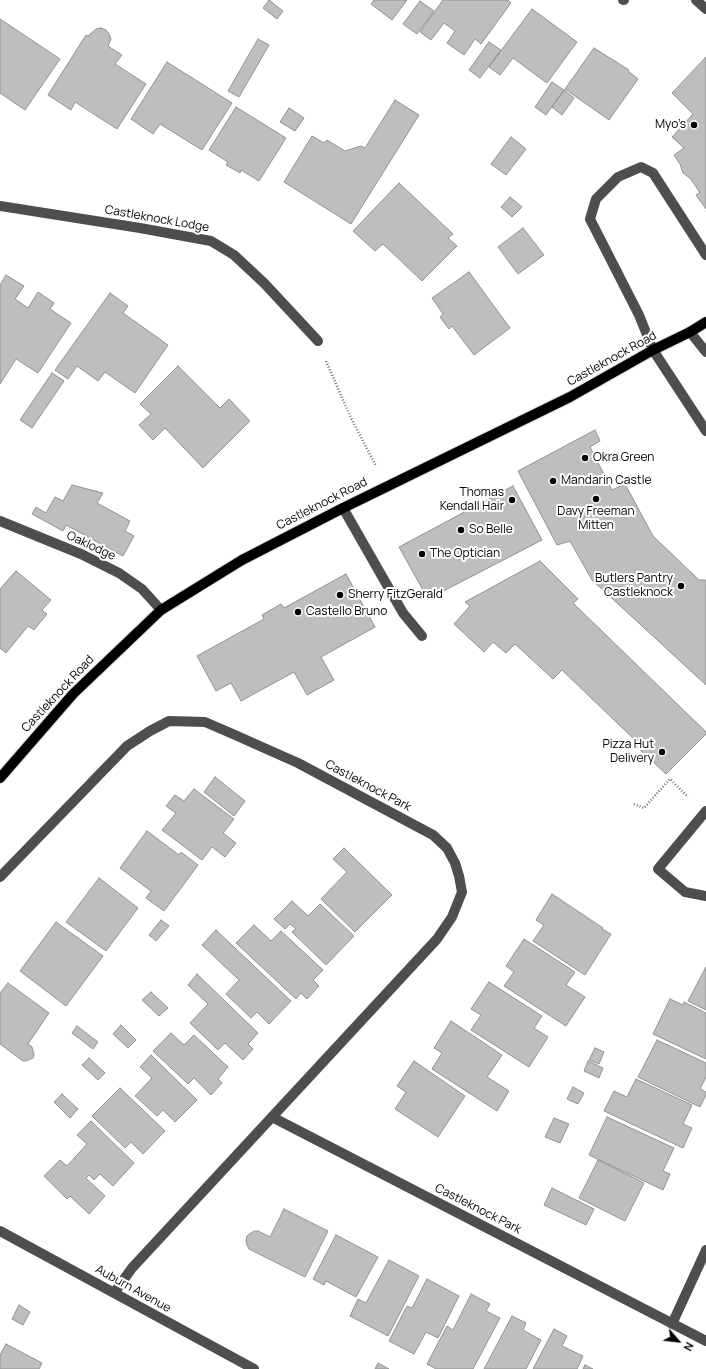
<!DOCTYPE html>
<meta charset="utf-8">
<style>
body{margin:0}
#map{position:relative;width:706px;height:1369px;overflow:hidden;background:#fff;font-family:Manrope,sans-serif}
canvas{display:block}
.north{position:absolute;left:658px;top:1321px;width:40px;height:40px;-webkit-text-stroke:3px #fff;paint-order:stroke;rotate:118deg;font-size:11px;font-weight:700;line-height:16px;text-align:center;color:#000}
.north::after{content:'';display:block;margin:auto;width:14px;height:18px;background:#000;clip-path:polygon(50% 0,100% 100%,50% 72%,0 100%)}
</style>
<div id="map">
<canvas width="706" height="1369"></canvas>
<div class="north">N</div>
</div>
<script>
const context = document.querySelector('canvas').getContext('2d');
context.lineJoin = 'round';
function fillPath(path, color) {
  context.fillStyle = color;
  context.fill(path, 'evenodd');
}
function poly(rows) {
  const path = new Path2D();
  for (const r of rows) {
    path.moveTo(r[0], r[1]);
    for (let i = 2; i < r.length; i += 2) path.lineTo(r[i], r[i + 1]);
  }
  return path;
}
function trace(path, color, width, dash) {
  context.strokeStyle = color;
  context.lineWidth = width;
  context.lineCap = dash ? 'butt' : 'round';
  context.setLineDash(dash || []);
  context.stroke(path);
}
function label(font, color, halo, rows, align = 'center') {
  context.font = font + ' Manrope,sans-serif';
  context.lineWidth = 4;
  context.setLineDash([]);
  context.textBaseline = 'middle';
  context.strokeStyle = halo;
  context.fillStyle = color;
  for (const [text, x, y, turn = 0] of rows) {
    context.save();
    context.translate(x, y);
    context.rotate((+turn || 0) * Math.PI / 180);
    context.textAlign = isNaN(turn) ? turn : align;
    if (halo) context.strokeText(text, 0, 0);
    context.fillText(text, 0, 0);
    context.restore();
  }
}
const building = poly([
 [269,0,283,11,277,19,263,8,269,0],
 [374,0,407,0,392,20,371,4,374,0],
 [443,0,508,0,511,3,481,44,475,39,464,55,447,43,455,31,444,23,431,40,420,32,443,0],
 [420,1,434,11,417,34,403,24,420,1],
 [532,9,577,42,547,83,513,58,500,75,489,67,532,9],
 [0,19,60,59,25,110,0,93,0,19],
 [101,28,106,30,109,34,111,39,108,46,122,55,115,64,146,84,117,129,75,102,71,110,48,95,86,35,88,36,96,29,101,28],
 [258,39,269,45,239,97,228,91,258,39],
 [489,42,501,50,480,78,469,70,489,42],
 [594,48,629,70,628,71,638,79,609,120,565,89,594,48],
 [706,57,706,209,696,195,700,193,691,179,683,173,680,164,674,155,684,148,672,137,693,114,672,93,706,57],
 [167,62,232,103,202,150,160,124,153,134,131,119,167,62],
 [552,82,564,90,546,115,535,107,552,82],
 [564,90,574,98,562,115,552,107,564,90],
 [395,100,419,115,351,224,284,182,312,136,324,143,327,140,345,151,361,146,365,148,395,100],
 [236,107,286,138,259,181,241,170,240,173,226,165,228,162,209,150,236,107],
 [289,108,304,118,295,131,280,122,289,108],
 [511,137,526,149,506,175,491,164,511,137],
 [399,183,453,234,448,238,457,246,422,281,383,244,375,251,353,231,399,183],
 [510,197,522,207,512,217,501,207,510,197],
 [523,228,544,255,518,274,498,247,523,228],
 [469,272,510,328,474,355,452,326,449,329,440,317,443,314,432,298,469,272],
 [6,275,24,286,15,299,28,308,38,292,54,303,50,309,71,323,38,373,16,359,0,384,0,285,6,275],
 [110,293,128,306,123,313,168,345,135,393,105,372,98,381,77,366,68,379,55,370,110,293],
 [178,366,220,408,229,399,250,421,203,468,165,428,153,440,139,425,151,414,140,404,178,366],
 [52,373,64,381,32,428,20,420,52,373],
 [595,430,600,441,590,447,612,490,625,484,653,536,699,580,706,580,706,685,592,580,570,541,557,545,518,471,595,430],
 [72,485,103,493,97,503,130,521,125,531,134,536,123,556,66,525,63,531,32,514,36,507,46,513,55,497,63,501,72,485],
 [513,486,542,540,428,599,399,547,513,486],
 [540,561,578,599,573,603,706,732,706,734,666,774,636,746,638,743,562,670,553,679,515,644,506,653,493,642,484,652,454,624,470,606,465,602,540,561],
 [16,571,51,600,42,610,47,614,34,630,28,626,6,653,0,648,0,589,16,571],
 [346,574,375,627,321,657,334,680,307,695,294,672,241,701,231,683,216,691,197,656,264,619,262,615,281,604,284,608,346,574],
 [215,777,245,801,234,816,204,792,215,777],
 [194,789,234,819,223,833,236,843,225,857,212,847,202,860,162,830,176,813,166,806,175,795,184,801,194,789],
 [147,831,179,855,181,852,198,865,164,911,146,898,151,891,120,868,147,831],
 [344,848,392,895,355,932,321,899,347,872,333,859,344,848],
 [99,878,138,908,106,951,66,922,99,878],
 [552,894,603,928,602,929,611,934,585,975,533,941,544,925,536,920,552,894],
 [292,901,308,916,320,904,354,936,326,965,292,932,296,929,290,924,285,929,274,919,292,901],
 [161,920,169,926,156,941,149,935,161,920],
 [56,922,103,956,66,1006,20,971,56,922],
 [254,925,271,941,281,931,323,970,313,980,319,986,307,999,301,993,296,999,236,943,254,925],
 [216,930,291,1001,269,1024,257,1012,251,1018,226,994,239,980,202,945,216,930],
 [524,939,575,972,566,985,585,997,566,1026,504,986,514,972,506,966,524,939],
 [706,967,706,1010,688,1001,706,967],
 [197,974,258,1033,248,1044,253,1049,243,1060,225,1043,218,1050,190,1023,208,1004,188,985,197,974],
 [489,982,542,1016,534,1028,548,1037,529,1067,471,1030,481,1015,471,1009,489,982],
 [8,983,49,1013,28,1044,32,1047,34,1055,33,1058,26,1061,23,1061,0,1044,0,993,8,983],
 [151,992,168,1008,159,1016,142,1000,151,992],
 [670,999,683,1005,684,1002,706,1013,706,1059,653,1034,670,999],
 [451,1021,502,1055,487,1077,509,1091,497,1111,432,1069,442,1053,434,1048,451,1021],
 [121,1025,136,1040,128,1048,113,1034,121,1025],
 [77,1026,98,1042,93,1049,72,1033,77,1026],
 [171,1033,184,1045,194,1035,228,1067,218,1079,222,1083,211,1095,194,1078,188,1084,153,1051,171,1033],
 [657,1040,706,1063,706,1077,700,1089,706,1092,706,1095,700,1107,638,1077,657,1040],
 [595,1048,604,1052,599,1064,589,1060,595,1048],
 [151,1055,197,1100,175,1122,163,1110,157,1116,135,1096,152,1078,140,1067,151,1055],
 [89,1058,105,1073,98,1080,82,1065,89,1058],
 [414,1061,465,1096,438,1137,395,1109,406,1092,397,1086,414,1061],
 [588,1061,603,1068,599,1078,584,1071,588,1061],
 [636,1079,692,1105,683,1124,692,1128,683,1148,604,1111,614,1091,627,1097,636,1079],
 [573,1087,584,1093,578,1104,567,1099,573,1087],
 [120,1088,165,1131,143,1154,131,1142,125,1148,92,1116,120,1088],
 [62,1094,78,1109,70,1118,54,1102,62,1094],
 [607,1117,674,1148,663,1171,670,1174,663,1190,589,1155,607,1117],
 [554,1118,569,1124,560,1143,545,1137,554,1118],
 [91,1121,134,1163,113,1186,100,1174,94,1180,89,1175,86,1178,105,1196,89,1214,70,1196,67,1199,44,1176,60,1160,67,1166,87,1144,77,1135,91,1121],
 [598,1160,644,1183,625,1221,579,1198,598,1160],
 [552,1188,594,1209,586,1225,544,1205,552,1188],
 [284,1209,328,1231,305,1277,249,1249,247,1245,246,1241,247,1236,254,1231,258,1231,270,1237,284,1209],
 [336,1235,378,1257,356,1297,326,1281,324,1285,313,1279,336,1235],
 [389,1260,419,1276,388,1336,350,1316,358,1299,366,1303,389,1260],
 [427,1279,459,1296,438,1338,426,1332,414,1354,389,1341,407,1306,412,1308,427,1279],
 [471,1294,490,1304,486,1311,500,1318,473,1369,436,1369,427,1364,447,1326,453,1330,471,1294],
 [19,1305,30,1312,23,1325,12,1319,19,1305],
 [512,1316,526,1323,523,1330,541,1340,526,1369,484,1369,512,1316],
 [554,1329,567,1336,562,1346,583,1356,577,1369,533,1369,554,1329],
 [6,1344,42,1363,39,1369,0,1369,0,1355,6,1344],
 [378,1363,389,1369,375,1369,378,1363],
 [585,1365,593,1369,583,1369,585,1365]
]);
fillPath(building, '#bebebe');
trace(building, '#929292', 1);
const major = poly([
 [0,778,73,694,161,610,242,560,343,508,570,397,653,350,690,332,706,322]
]);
trace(major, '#dbdbdb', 12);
trace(poly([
 [326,361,351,418,376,466],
 [634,804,644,808,670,779,688,797]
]), '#707070', 2.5, [1, 2]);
trace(poly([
 [623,0,624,0],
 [696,0,706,9],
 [0,206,140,228,211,241,234,255,264,283,318,341],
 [706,255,653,173,641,167,618,177,596,199,590,219,639,315,653,350,706,431],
 [690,332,706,352],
 [343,508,403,613,422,636],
 [0,521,81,554,119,573,142,589,161,610],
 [706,811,658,869,685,892,706,896],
 [0,877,127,746,150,731,169,721,205,722,226,731,298,763,433,835,447,848,455,863,459,876,462,892,452,917,437,939,132,1268,114,1293],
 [272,1117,706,1341],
 [0,1231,254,1369],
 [672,1324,706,1250]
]), '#4e4e4e', 10);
trace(major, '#000', 10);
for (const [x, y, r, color] of [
 [694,125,4,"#000"],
 [585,458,4,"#000"],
 [553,481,4,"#000"],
 [596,499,4,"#000"],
 [512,500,4,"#000"],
 [461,530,4,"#000"],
 [422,554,4,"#000"],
 [681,586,4,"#000"],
 [340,595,4,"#000"],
 [298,612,4,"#000"],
 [662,752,4,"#000"]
]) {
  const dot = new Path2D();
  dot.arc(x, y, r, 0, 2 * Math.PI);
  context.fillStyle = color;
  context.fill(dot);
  trace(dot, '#fff', 1.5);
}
label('12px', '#000', '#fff', [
 ["Myo’s",686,125,"right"],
 ["Okra Green",593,458],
 ["Mandarin Castle",561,481],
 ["Thomas",504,493,"right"],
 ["Kendall Hair",504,507,"right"],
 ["Davy Freeman",596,512,"center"],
 ["Mitten",596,526,"center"],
 ["So Belle",469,530],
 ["The Optician",430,554],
 ["Butlers Pantry",673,579,"right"],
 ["Castleknock",673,593,"right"],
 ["Sherry FitzGerald",348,595],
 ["Castello Bruno",306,612],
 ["Pizza Hut",654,745,"right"],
 ["Delivery",654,759,"right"]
], 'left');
label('12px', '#000', '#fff', [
 ["Castleknock Lodge",157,219,10],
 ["Castleknock Road",612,359,-29],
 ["Castleknock Road",322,504,-27],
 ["Oaklodge",91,546,25],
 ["Castleknock Road",58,694,-47],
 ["Castleknock Park",368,786,28],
 ["Castleknock Park",478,1209,27],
 ["Auburn Avenue",133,1289,29]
]);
</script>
